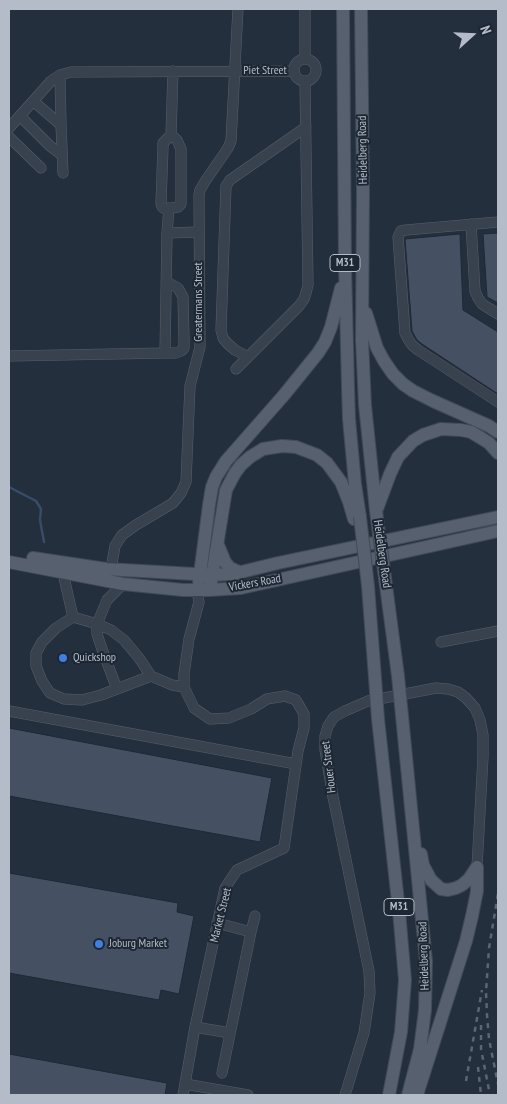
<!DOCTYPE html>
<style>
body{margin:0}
#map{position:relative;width:507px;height:1104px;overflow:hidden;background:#242f3e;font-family:"PT Sans Narrow",sans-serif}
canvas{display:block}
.frame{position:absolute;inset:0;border:10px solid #b4bcc9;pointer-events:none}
.north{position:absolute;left:447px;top:10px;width:50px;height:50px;-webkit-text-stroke:4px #1d2633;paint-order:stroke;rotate:70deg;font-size:14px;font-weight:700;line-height:20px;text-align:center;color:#b4bcc9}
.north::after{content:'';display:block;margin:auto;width:18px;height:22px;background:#b4bcc9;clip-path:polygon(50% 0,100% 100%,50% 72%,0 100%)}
</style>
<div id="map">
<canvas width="507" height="1104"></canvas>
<div class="frame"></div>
<div class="north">N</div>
</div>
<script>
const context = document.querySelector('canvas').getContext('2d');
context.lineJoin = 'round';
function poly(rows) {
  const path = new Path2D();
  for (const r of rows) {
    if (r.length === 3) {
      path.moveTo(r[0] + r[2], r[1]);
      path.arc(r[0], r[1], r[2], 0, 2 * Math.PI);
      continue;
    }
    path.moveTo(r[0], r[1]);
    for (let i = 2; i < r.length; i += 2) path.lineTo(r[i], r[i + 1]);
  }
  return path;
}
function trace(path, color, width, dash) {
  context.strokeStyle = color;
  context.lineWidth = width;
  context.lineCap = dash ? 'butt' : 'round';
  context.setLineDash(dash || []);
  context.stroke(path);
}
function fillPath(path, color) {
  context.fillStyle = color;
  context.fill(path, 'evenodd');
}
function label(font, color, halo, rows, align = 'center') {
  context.font = font + ' "PT Sans Narrow",sans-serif';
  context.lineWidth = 4;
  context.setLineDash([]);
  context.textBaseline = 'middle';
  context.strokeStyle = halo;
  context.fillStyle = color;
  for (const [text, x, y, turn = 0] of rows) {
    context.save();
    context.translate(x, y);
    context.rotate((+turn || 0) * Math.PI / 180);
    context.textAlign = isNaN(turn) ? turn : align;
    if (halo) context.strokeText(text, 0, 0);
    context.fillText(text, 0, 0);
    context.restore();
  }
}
trace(poly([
 [9,487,36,501,41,509,40,520,44,542]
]), '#394c67', 2.5);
const building = poly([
 [498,233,498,303,487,297,483,234,498,233],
 [460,234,463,310,498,332,498,394,422,344,417,340,412,331,405,239,460,234],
 [9,728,272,778,260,842,9,796,9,728],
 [9,873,178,903,177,912,194,916,179,994,161,990,159,1000,9,973,9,873],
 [9,1054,167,1083,165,1095,9,1095,9,1054]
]);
fillPath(building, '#455162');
trace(building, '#1f2835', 1);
const minor = poly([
 [305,59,305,9],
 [305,70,11],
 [60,75,61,125,63,173],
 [33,101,61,125],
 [20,116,50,146,62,155],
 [9,128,51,81,60,75,71,72,294,71],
 [171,135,163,143,163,147,161,203,162,207,165,209,178,207,181,204,181,149,177,140,171,135,173,71],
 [9,137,41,168],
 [498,222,406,230,401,231,398,237,405,333,408,339,412,345,418,350,498,402],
 [471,224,475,291,478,298,482,304,498,314],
 [167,233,169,208],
 [165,353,167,233,199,232],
 [9,356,165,353,176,353,181,351,184,348,184,340,183,297,178,288,167,282],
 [248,357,235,350,227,343,223,338,221,330,226,186,230,180,306,127],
 [236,369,299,306,304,299,306,293,308,285,305,81],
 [111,569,115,546,122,535,136,525,173,503,181,493,186,482,190,386,200,347,199,195,200,190,206,180,228,148,231,141,238,9],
 [63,573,73,617,97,624,111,630,124,640,139,658,151,676,172,685,184,687],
 [73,617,56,628,42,642,36,653,36,666,42,681,50,693,64,699,82,700,101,695,151,676],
 [441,642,498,631],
 [117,689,102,649,97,634,97,624,107,600,123,584],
 [9,711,296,764],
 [217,923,251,932,255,916],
 [195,1027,230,1033],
 [222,1073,251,932],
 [185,1084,248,1095],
 [183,1095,195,1027,225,888,237,870,284,848,298,751,304,728,304,714,296,700,285,696,267,699,251,709,229,718,210,719,194,708,184,687,184,674,189,639,199,602,197,590],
 [345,1095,364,1033,370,993,369,971,333,797,325,750,325,736,328,726,334,717,345,711,368,701,436,688,448,689,458,692,466,698,475,708,480,720,483,735,483,757,477,867]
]);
const major = poly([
 [343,9,345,266,348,387,349,419,355,484,360,517],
 [361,9,363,193,362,340,365,405,376,511],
 [366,313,377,348,384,361,393,374,403,384,413,391,433,401,489,426,498,432],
 [377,509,390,474,398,457,413,441,423,435,441,429,461,430,471,432,481,438,489,443,498,453],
 [218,545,225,562,230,568,239,572],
 [33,558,106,569,212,575,233,574,278,563,498,517],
 [9,562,123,584,183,590,209,590,241,588,498,531],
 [385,578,398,676],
 [199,582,209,505,212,487,216,477,226,461,284,395,318,353,325,342,331,327,341,288],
 [211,583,226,490,235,473,241,465,250,457,263,449,282,446,296,447,317,455,327,463,341,482,349,502,354,519],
 [368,586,375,678],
 [402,716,426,961,425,1010,420,1049,408,1095],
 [378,719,399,911,405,980,401,1032,389,1095],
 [421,854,423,865,431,880,441,889,448,890,456,888,462,885,469,879,477,867],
 [417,1095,466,941,472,916,477,891,477,867]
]);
trace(minor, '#565f6c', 11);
trace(major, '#414a57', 14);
trace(minor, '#38414e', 10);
trace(major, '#56606e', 12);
trace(poly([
 [498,894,489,948,486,992,487,1015,489,1039,498,1084],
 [481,1025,481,1049,490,1095],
 [478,1067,481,1095],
 [466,1081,482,990]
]), '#5a6575', 2.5, [5, 5]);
const majorBridge = poly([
 [376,511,385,578],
 [360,517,368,586],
 [398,676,402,716],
 [375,678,378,719]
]);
trace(majorBridge, '#414a57', 14, []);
trace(majorBridge, '#56606e', 12);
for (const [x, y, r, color] of [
 [63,658,5,"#3f7fe0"],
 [99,944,5,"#3f7fe0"]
]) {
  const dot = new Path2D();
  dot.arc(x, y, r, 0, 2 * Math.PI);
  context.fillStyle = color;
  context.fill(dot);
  trace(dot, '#1d2633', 2);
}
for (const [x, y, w] of [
 [345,263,30],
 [399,907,30]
]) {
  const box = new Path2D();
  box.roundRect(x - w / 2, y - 8.5, w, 17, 4);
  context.fillStyle = '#1d2633';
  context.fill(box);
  trace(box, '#b4bcc9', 1);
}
label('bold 11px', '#b4bcc9', null, [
 ["M31",345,263],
 ["M31",399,907]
]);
label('12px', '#b4bcc9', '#1d2633', [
 ["Piet Street",265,71],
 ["Heidelberg Road",363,150,-91],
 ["Greatermans Street",199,302,-90],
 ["Heidelberg Road",382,554,82],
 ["Vickers Road",255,583,-10],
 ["Houer Street",329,767,-97],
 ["Market Street",221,915,-76],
 ["Heidelberg Road",424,956,-92]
]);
label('12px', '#b4bcc9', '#1d2633', [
 ["Quickshop",73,658],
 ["Joburg Market",109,944]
], 'left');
</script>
